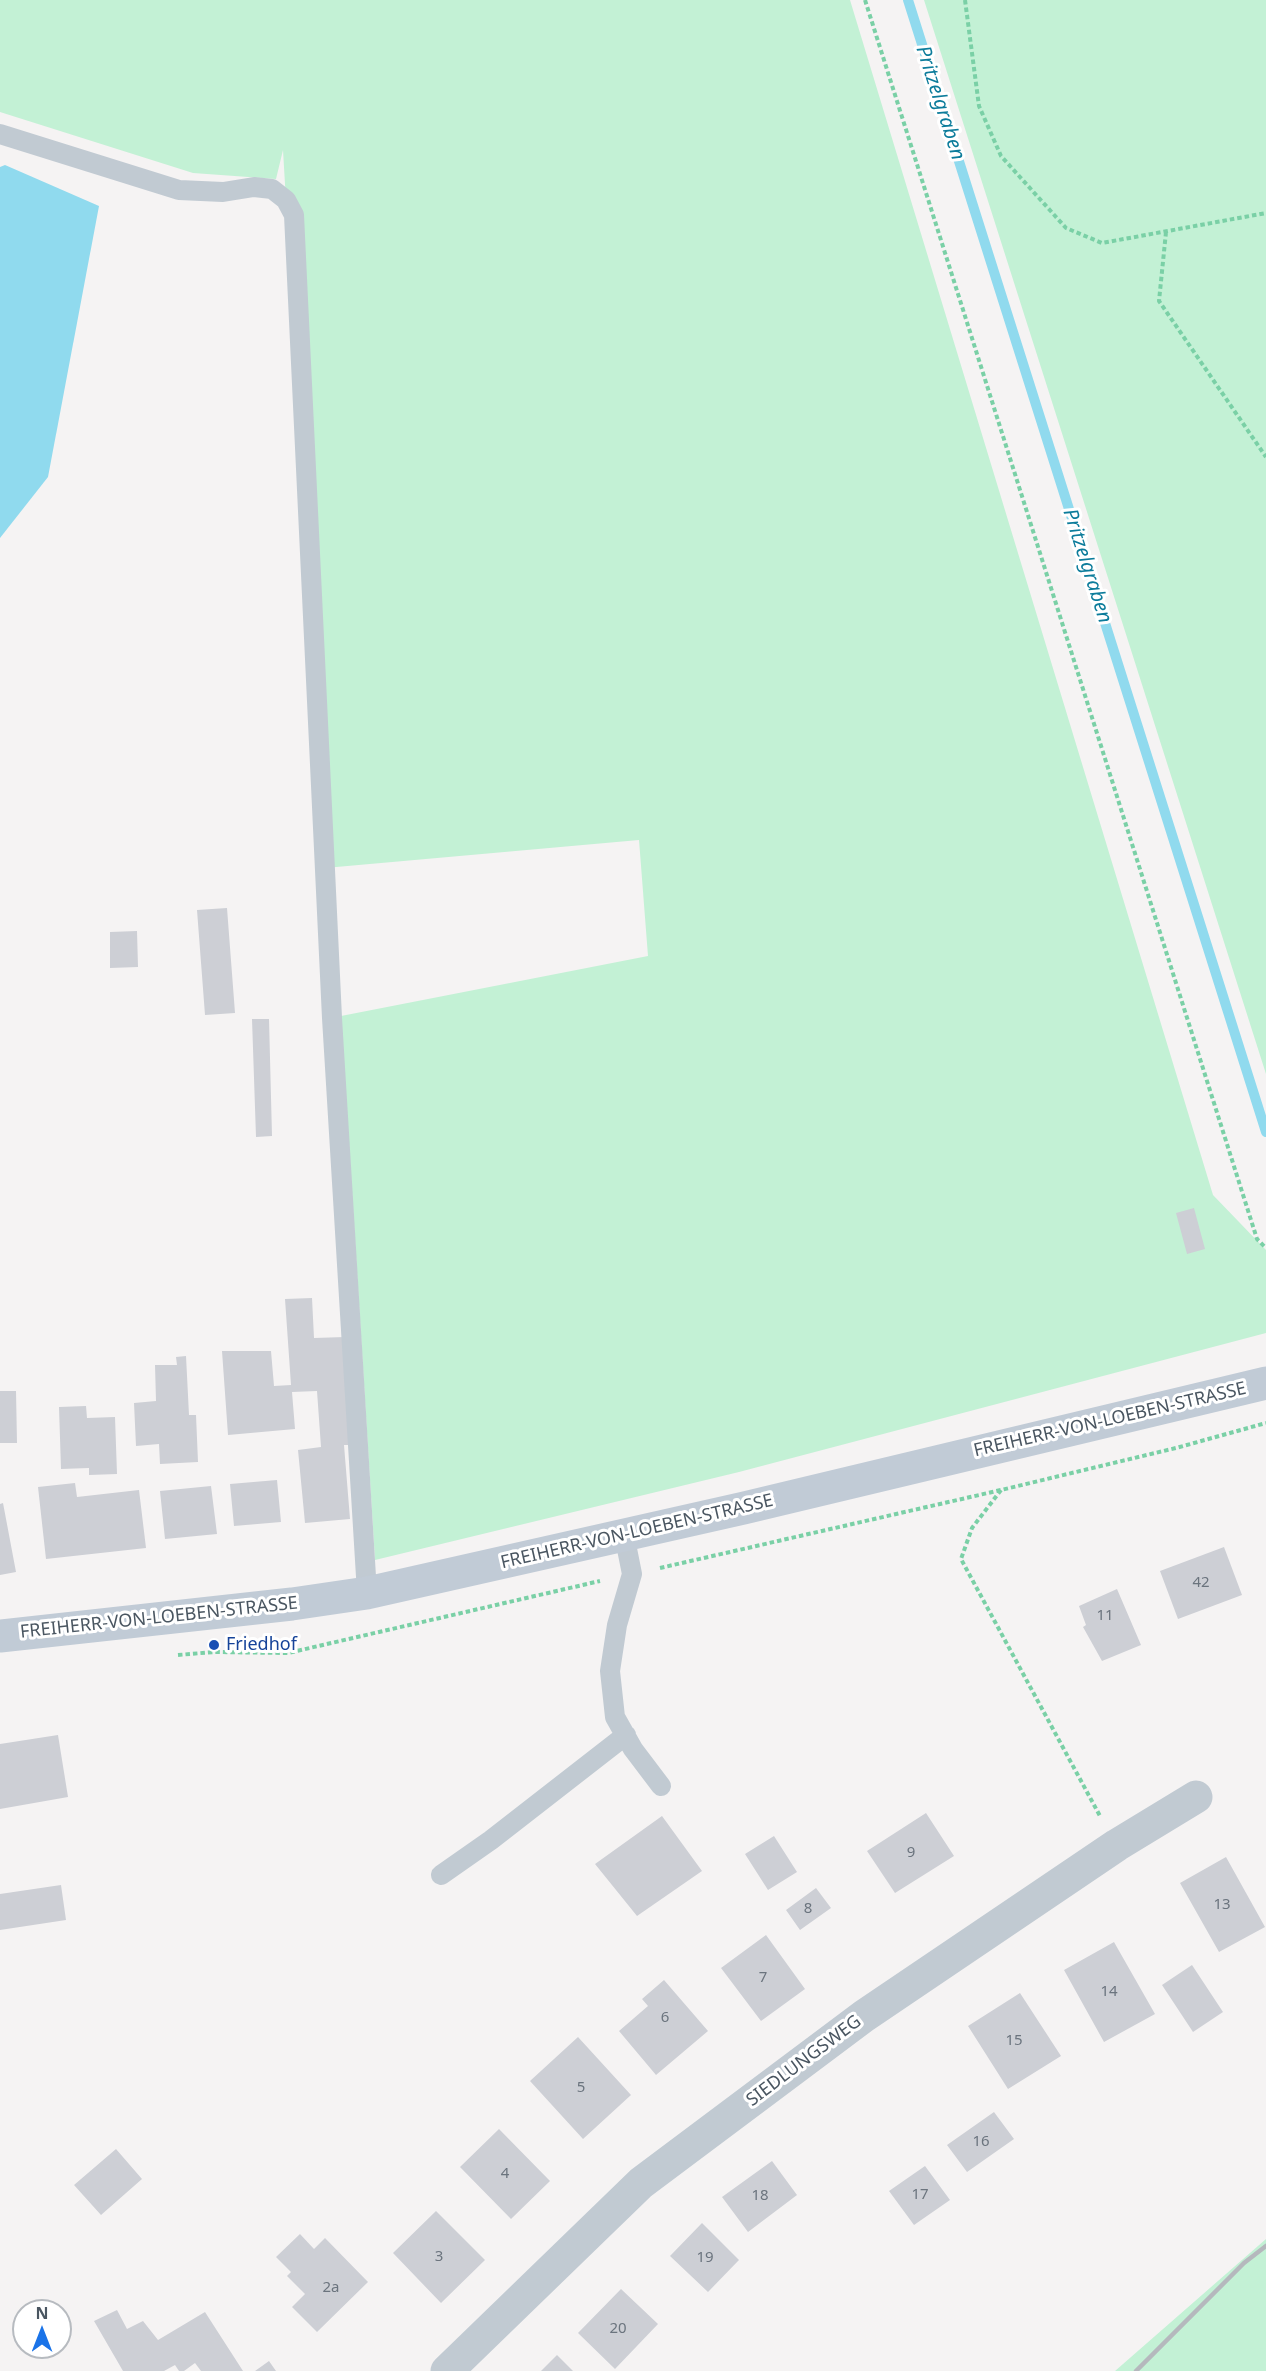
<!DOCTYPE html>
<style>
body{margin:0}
#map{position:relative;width:1266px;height:2371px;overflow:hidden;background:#f5f3f3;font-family:"Noto Sans",sans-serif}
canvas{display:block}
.north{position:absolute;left:12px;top:2299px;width:60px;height:60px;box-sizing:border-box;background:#fff;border:2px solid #b7bbc0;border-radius:50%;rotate:0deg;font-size:16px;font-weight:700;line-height:24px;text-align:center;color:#4a5661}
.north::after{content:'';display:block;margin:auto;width:21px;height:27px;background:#1a73e8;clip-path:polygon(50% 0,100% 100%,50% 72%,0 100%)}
</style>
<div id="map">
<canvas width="1266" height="2371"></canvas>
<div class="north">N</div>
</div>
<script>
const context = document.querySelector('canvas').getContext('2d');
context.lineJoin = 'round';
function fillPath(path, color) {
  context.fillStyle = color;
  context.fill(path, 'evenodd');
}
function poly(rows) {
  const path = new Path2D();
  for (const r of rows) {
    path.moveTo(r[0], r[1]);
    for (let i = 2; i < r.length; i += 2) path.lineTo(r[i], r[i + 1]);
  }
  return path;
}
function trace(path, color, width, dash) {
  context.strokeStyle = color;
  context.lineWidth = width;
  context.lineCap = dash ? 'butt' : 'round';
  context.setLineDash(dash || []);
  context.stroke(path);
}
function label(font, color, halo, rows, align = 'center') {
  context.font = font + ' "Noto Sans",sans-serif';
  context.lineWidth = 6;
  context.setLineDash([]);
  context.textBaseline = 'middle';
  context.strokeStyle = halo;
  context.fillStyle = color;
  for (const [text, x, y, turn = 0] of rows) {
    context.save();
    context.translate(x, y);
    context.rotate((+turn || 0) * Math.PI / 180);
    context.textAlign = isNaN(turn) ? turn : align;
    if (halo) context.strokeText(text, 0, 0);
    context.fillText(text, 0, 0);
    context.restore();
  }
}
fillPath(poly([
 [0,0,850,0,1213,1195,1266,1250,1266,1333,739,1472,375,1560,341,1016,648,956,639,840,325,868,283,150,276,179,193,173,0,112],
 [924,0,1266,0,1266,1074],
 [1266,2239,1266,2371,1115,2371]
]), '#c3f1d5');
fillPath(poly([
 [5,165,99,206,48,477,0,538,0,167]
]), '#90daee');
trace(poly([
 [908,0,1266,1132]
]), '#90daee', 10);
fillPath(poly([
 [227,908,235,1013,205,1015,197,910],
 [137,931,138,967,110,968,110,932],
 [252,1019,269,1019,272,1136,256,1137],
 [1194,1208,1205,1249,1187,1254,1176,1213],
 [312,1298,314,1338,345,1337,351,1445,344,1445,350,1519,305,1523,298,1450,321,1447,317,1391,292,1392,295,1429,228,1435,222,1351,271,1351,274,1386,291,1385,285,1299],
 [186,1356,189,1415,196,1415,198,1462,160,1464,159,1444,136,1446,134,1403,156,1401,155,1365,177,1365,176,1357],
 [0,1391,16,1391,17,1443,0,1443],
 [86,1406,87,1418,115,1417,117,1474,89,1475,89,1468,61,1469,59,1407],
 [277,1480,281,1522,234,1526,230,1484],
 [75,1483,77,1497,139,1490,146,1548,46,1559,38,1487],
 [211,1486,217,1534,165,1539,160,1491],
 [3,1503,16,1572,0,1575,0,1504],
 [1224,1547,1242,1595,1178,1619,1160,1571],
 [1117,1589,1141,1645,1102,1661,1083,1627,1086,1625,1079,1606],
 [58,1735,68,1797,0,1809,0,1744],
 [926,1813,954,1856,895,1893,867,1851],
 [662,1816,702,1871,637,1916,595,1864],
 [774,1836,797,1872,768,1890,745,1854],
 [1226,1857,1265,1927,1219,1952,1180,1883],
 [61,1885,66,1920,0,1930,0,1894],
 [816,1888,831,1908,800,1930,786,1910],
 [766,1935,805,1989,761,2021,721,1968],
 [1114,1942,1155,2014,1104,2042,1064,1970],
 [1192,1965,1223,2012,1193,2032,1162,1985],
 [664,1980,708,2031,656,2075,619,2031,648,2006,642,1999],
 [1020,1993,1061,2056,1008,2089,968,2026],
 [578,2037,631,2095,583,2139,530,2081],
 [994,2112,1014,2139,967,2172,947,2145],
 [499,2129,550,2181,511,2219,460,2167],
 [116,2149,142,2179,101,2215,74,2185],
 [772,2161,797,2195,748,2232,722,2197],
 [925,2166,950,2200,914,2225,889,2191],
 [436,2211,485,2260,441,2303,393,2253],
 [702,2223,739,2260,708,2292,670,2256],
 [300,2234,314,2249,325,2238,368,2282,317,2332,292,2307,305,2294,287,2276,291,2272,276,2257],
 [621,2289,658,2324,615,2369,578,2333],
 [117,2310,127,2329,143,2321,158,2340,205,2312,243,2371,201,2371,195,2363,184,2371,179,2371,175,2365,164,2371,123,2371,94,2321],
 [557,2355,573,2371,541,2371],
 [269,2361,276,2371,255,2371]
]), '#cdcfd5');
trace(poly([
 [865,0,1257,1239,1266,1248],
 [965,0,979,106,1001,156,1066,228,1102,243,1266,213],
 [1166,232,1159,301,1266,457],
 [1001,1490,972,1528,961,1559,1100,1816],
 [660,1568,1001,1490,1176,1448,1266,1423],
 [178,1655,214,1652,288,1653,600,1581]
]), '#7ad0a6', 4, [4.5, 3]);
trace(poly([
 [0,134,179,190,223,192,254,187,272,189,286,200,294,215,332,1018,367,1593],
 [624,1534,632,1574,617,1625,610,1671,615,1717,633,1749,661,1786],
 [441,1875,491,1840,626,1735]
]), '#c1cad2', 20);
trace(poly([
 [447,2371,641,2183,864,2016,1117,1845,1196,1797]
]), '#c1cad2', 33);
trace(poly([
 [0,1636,292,1604,367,1593,744,1508,1266,1383]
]), '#c1cbd6', 33);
trace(poly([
 [1136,2371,1244,2263,1266,2246]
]), '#b5b8bd', 4.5);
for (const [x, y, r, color] of [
 [214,1645,6,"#1a4fb4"]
]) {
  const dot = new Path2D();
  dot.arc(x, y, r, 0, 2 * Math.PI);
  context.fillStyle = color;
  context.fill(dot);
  trace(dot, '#fff', 2);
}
label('15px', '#6b747e', null, [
 ["42",1201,1583],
 ["11",1105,1616],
 ["9",911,1853],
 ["13",1222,1905],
 ["8",808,1909],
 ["7",763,1978],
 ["14",1109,1992],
 ["6",665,2018],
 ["15",1014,2041],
 ["5",581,2088],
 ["16",981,2142],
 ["4",505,2174],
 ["17",920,2195],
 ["18",760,2196],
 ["3",439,2257],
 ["19",705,2258],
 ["2a",331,2288],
 ["20",618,2329]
]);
label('18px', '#4a5661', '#fff', [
 ["FREIHERR-VON-LOEBEN-STRASSE",1110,1420,-13],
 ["FREIHERR-VON-LOEBEN-STRASSE",637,1532,-13],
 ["FREIHERR-VON-LOEBEN-STRASSE",159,1618,-6],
 ["SIEDLUNGSWEG",804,2061,-37]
]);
label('18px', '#164399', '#fff', [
 ["Friedhof",226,1645]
], 'left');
label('italic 20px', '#0c7c9b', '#fff', [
 ["Pritzelgraben",940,103,72],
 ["Pritzelgraben",1087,566,72]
]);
</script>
